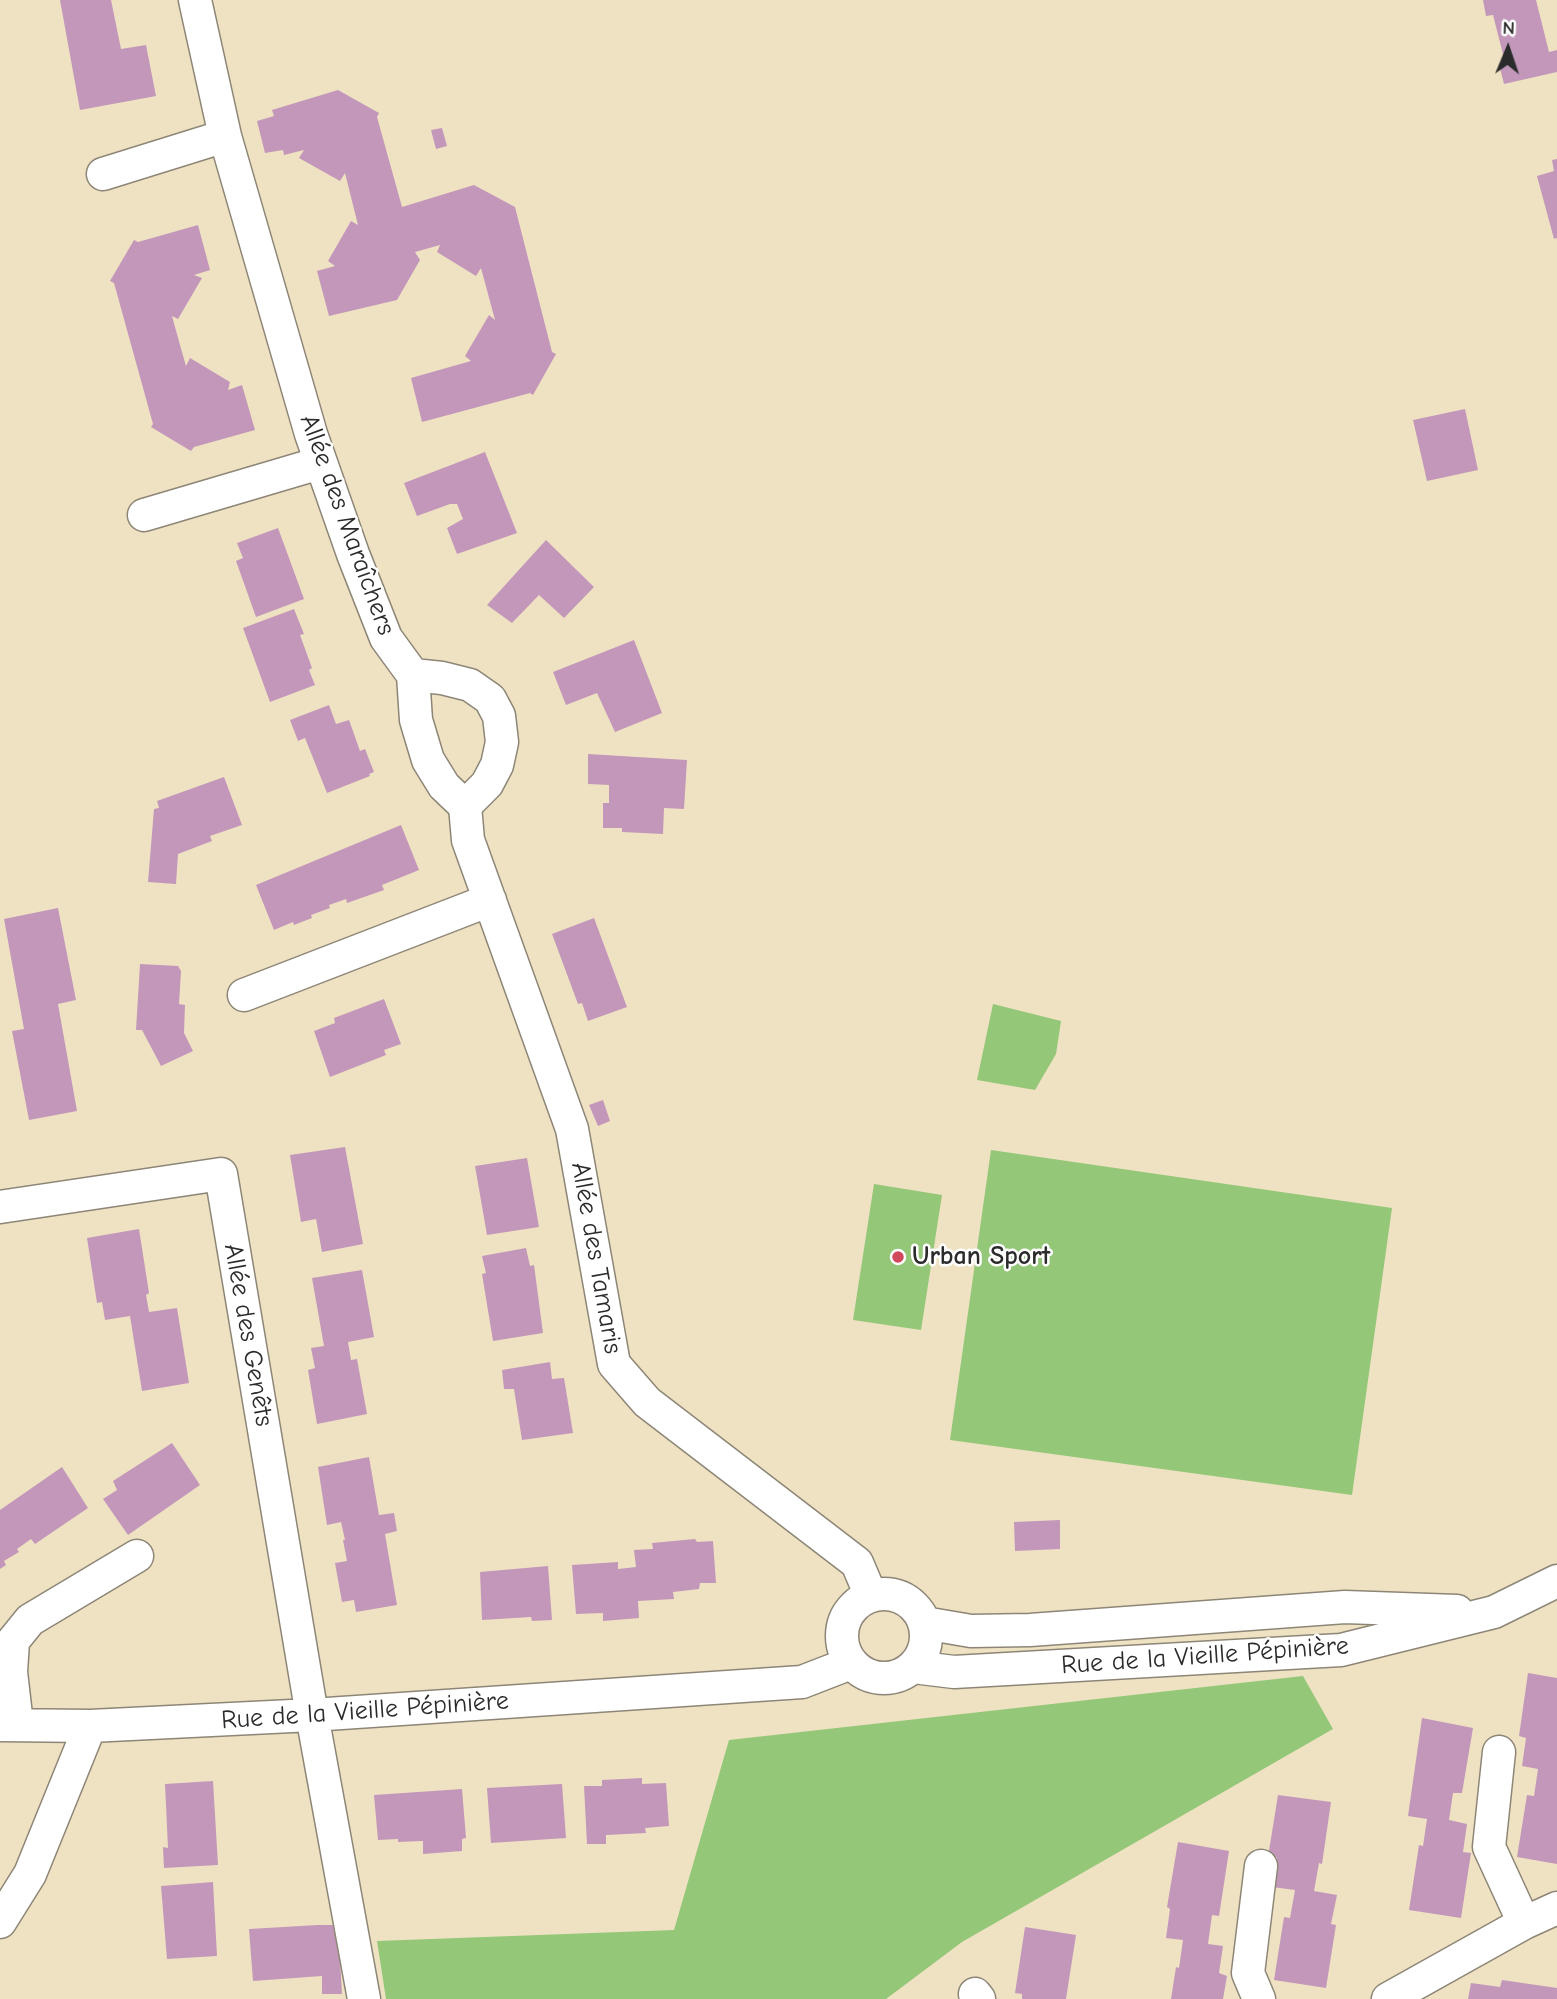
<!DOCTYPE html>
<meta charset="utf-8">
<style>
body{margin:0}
#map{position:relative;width:1557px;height:1999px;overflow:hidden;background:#efe2c3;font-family:"Comic Neue",sans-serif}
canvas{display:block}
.north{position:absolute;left:1473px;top:14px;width:70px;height:70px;-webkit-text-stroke:5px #fff;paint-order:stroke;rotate:2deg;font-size:19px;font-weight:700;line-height:28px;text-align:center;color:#2b2b2b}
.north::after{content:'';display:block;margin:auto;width:24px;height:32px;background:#2b2b2b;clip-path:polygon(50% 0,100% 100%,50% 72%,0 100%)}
</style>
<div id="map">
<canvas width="1557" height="1999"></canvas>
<div class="north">N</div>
</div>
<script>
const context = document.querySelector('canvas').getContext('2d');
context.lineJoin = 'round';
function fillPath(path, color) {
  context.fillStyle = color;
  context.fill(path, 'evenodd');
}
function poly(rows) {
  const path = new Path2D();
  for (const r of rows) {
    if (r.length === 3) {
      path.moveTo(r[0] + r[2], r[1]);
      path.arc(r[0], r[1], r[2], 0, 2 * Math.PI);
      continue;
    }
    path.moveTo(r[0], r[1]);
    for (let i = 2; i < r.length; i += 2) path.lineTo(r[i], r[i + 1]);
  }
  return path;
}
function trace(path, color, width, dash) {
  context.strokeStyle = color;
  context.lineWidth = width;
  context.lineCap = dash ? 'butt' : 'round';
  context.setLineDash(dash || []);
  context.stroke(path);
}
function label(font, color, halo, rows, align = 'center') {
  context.font = font + ' "Comic Neue",sans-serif';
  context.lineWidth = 5;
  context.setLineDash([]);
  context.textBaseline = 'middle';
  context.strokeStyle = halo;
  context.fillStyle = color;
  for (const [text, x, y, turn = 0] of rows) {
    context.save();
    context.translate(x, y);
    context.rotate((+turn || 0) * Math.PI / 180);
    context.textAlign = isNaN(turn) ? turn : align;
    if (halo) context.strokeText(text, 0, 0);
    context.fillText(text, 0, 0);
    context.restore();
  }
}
fillPath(poly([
 [993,1004,1061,1021,1056,1054,1035,1090,977,1080],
 [991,1150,1392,1208,1352,1495,950,1440],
 [874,1184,942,1195,921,1330,853,1320],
 [1303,1676,1333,1729,962,1942,886,1999,386,1999,377,1941,674,1930,729,1740]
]), '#94c778');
fillPath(poly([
 [60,0,111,0,121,49,146,45,156,96,80,110],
 [1483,0,1536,0,1549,52,1557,50,1557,72,1504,84,1499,64,1505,62,1493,15,1486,16],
 [338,90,379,113,377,117,402,207,474,185,515,207,552,352,556,354,533,395,530,393,504,400,422,422,411,378,471,361,465,356,489,315,495,320,481,268,476,276,437,252,440,245,415,252,420,260,397,300,329,316,317,271,335,266,328,261,351,221,358,225,345,173,340,181,299,158,304,150,284,155,283,150,265,153,257,121,274,116,272,110],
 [442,128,447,146,436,149,431,130],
 [1557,159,1557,238,1554,239,1537,176,1554,171,1552,160],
 [198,225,210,270,194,275,202,278,178,319,172,316,180,345,186,366,190,358,230,382,228,390,242,385,255,430,194,447,191,451,151,427,153,424,114,283,110,281,134,240,138,242],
 [1465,409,1478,470,1427,481,1413,420],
 [485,452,517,533,457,554,447,528,463,519,457,504,450,504,417,516,404,483],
 [278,528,304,599,256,617,236,561,243,558,237,543],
 [546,540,594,587,564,618,539,595,512,623,487,605],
 [294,609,304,634,300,635,312,668,309,670,315,685,270,702,243,628],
 [634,640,662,713,615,732,597,693,566,705,553,672],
 [329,705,336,724,349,720,360,751,365,749,374,772,369,774,370,776,327,793,305,738,298,741,290,720],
 [588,754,687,760,684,809,664,808,663,834,622,832,622,828,603,828,603,803,609,803,609,785,588,784],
 [224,777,242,825,210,836,212,841,178,854,176,884,148,882,154,809,159,808,157,801],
 [401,825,419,870,382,885,384,890,347,903,346,899,329,905,330,908,311,915,312,918,294,925,293,922,274,930,256,885],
 [58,908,76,1000,58,1004,77,1111,29,1120,12,1031,24,1029,4,919],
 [594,918,627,1007,588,1021,582,1003,578,1004,552,934],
 [140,964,178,966,181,971,179,1004,185,1005,184,1033,193,1051,161,1066,142,1030,136,1030],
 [384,999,401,1044,384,1050,386,1055,330,1077,314,1031,335,1023,334,1018],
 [603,1100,610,1121,598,1126,589,1105],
 [345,1147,363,1244,322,1252,316,1219,301,1222,290,1155],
 [527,1158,539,1227,487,1235,475,1166],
 [139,1229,149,1293,146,1295,149,1312,177,1308,189,1383,142,1391,130,1316,105,1320,102,1302,97,1303,87,1238],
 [526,1248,530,1266,534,1265,543,1333,493,1341,482,1274,486,1273,482,1256],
 [362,1270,374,1337,348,1342,351,1360,357,1359,367,1414,317,1424,308,1370,315,1368,311,1348,324,1346,312,1278],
 [550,1362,552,1379,564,1378,573,1433,522,1440,514,1389,504,1389,502,1370],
 [172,1443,200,1485,128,1535,103,1499,117,1490,113,1481],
 [369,1457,379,1515,394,1513,397,1531,385,1534,397,1605,356,1612,354,1600,342,1602,335,1563,347,1561,343,1540,345,1540,341,1522,327,1525,318,1467],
 [62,1467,88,1508,35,1544,31,1539,17,1549,19,1552,4,1561,6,1565,0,1569,0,1510],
 [1060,1520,1060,1549,1015,1551,1014,1522],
 [695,1539,697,1542,713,1541,716,1583,700,1583,699,1589,673,1592,674,1599,638,1601,639,1618,603,1621,603,1613,576,1614,572,1565,618,1562,618,1569,636,1567,634,1550,653,1549,652,1543],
 [548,1566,552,1620,532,1621,531,1617,482,1620,480,1572],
 [1528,1673,1557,1678,1557,1864,1517,1857,1527,1795,1534,1796,1538,1769,1522,1766,1526,1738,1519,1736],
 [1422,1718,1473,1728,1462,1793,1453,1793,1449,1820,1467,1824,1463,1852,1471,1853,1461,1918,1409,1910,1419,1845,1423,1846,1427,1819,1408,1816],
 [642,1778,642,1784,666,1783,669,1826,645,1828,646,1833,606,1835,606,1844,587,1844,584,1786,602,1786,602,1780],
 [213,1781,218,1865,164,1868,163,1847,168,1848,165,1784],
 [562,1784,566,1838,491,1843,487,1788],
 [462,1789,466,1838,462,1839,462,1851,423,1854,423,1841,398,1842,398,1839,378,1840,374,1795],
 [1278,1795,1331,1802,1322,1864,1319,1863,1314,1891,1337,1895,1331,1924,1336,1925,1326,1988,1274,1980,1284,1917,1290,1918,1295,1890,1272,1887,1277,1857,1268,1857],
 [1178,1842,1229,1851,1219,1916,1212,1915,1208,1944,1223,1946,1219,1973,1227,1976,1223,1999,1171,1999,1176,1967,1179,1968,1183,1940,1166,1938,1170,1909,1167,1907],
 [213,1882,217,1956,167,1959,161,1886],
 [318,1925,338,1925,342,1994,322,1994,322,1976,253,1981,249,1929],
 [1025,1927,1076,1935,1066,1999,1022,1999,1022,1994,1015,1993],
 [1502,1980,1557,1988,1557,1999,1468,1999,1471,1983,1500,1987]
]), '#c397ba');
const minor = poly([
 [195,0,225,136,311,434,353,554,386,638,413,675,416,720,428,760,444,786,465,806,468,840,572,1129,614,1364,647,1402,857,1563,871,1596],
 [103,174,225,136],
 [144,515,320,463],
 [413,675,442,678,470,685,490,699,499,716,502,742,497,765,487,784,465,806],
 [244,995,490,900],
 [0,1207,221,1174,312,1715,364,1999],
 [884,1636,42],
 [924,1623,971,1631,1030,1630,1345,1607,1457,1611],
 [913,1667,954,1672,1341,1650,1494,1612,1557,1581],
 [17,1724,11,1672,13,1641,30,1620,137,1556],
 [0,1725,90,1726,312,1715,802,1682,851,1663],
 [1499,1752,1489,1847,1524,1923],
 [0,1922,30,1874,90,1726],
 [975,1994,979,1999],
 [1259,1999,1248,1973,1261,1866],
 [1388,1999,1524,1923,1557,1908]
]);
trace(minor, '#8d8677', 35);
trace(minor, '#fff', 32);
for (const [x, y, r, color] of [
 [898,1257,7,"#d1495b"]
]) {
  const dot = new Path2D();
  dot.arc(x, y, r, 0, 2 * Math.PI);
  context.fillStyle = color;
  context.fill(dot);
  trace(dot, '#fff', 2.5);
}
label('26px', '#2b2b2b', '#fff', [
 ["Allée des Maraîchers",347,525,70],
 ["Allée des Tamaris",596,1258,80],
 ["Allée des Genêts",248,1335,80],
 ["Rue de la Vieille Pépinière",1205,1656,-4],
 ["Rue de la Vieille Pépinière",365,1711,-4]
]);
label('bold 26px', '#2b2b2b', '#fff', [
 ["Urban Sport",912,1257]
], 'left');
</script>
